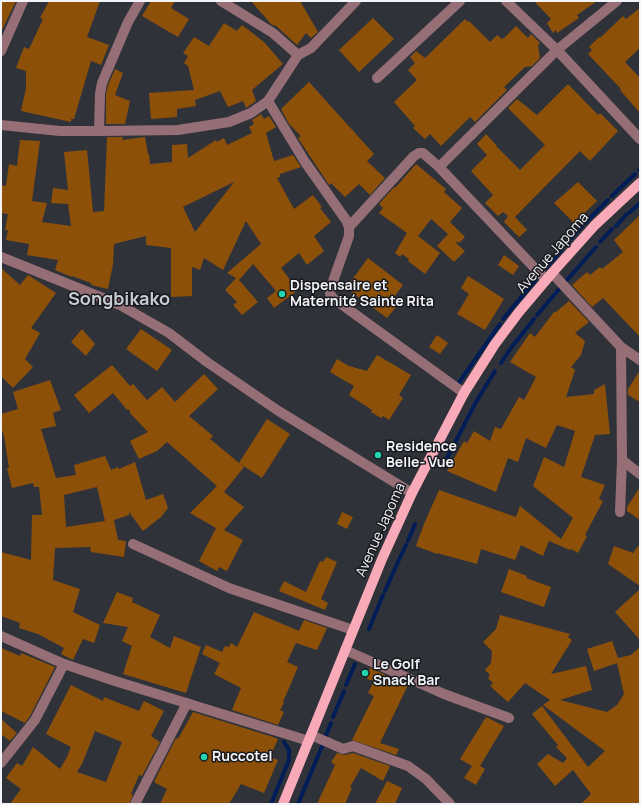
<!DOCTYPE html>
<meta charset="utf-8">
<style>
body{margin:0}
#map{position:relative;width:641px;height:805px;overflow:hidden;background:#30323a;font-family:Manrope,sans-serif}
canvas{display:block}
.frame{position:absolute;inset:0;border:2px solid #f2f4f9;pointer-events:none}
</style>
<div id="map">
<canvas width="641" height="805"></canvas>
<div class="frame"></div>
</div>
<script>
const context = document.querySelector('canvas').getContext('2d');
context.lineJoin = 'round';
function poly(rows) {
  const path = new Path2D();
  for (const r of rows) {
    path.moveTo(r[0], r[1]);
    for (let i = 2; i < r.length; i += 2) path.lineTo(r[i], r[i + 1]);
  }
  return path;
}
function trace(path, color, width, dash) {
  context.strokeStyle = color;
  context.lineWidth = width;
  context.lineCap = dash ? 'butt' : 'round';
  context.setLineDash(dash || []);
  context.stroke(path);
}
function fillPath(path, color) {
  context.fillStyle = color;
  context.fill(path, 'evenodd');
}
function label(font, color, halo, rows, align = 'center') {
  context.font = font + ' Manrope,sans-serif';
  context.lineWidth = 3;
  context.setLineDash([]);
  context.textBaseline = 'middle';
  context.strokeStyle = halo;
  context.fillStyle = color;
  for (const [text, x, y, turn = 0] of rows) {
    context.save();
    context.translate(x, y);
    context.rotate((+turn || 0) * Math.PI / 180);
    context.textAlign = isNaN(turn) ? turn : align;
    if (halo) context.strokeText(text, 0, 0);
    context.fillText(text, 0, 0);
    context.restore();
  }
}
trace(poly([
 [639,170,640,170],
 [612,196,635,174],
 [630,212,640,203],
 [585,223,608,200],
 [616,226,627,214],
 [600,242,612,229],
 [566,244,582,226],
 [546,268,562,249],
 [567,280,596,247],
 [537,315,560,288],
 [503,319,538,277],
 [501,363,511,348,534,319],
 [458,384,500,324],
 [445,462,476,402,495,371],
 [408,541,415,524],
 [398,562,406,545],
 [385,591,397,564],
 [369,629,383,595],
 [346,685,355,664],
 [333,717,344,691],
 [325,738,331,723],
 [271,804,289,760,289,750,284,742],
 [298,804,323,744]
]), '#001d57', 4);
fillPath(poly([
 [1,1,16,1,1,32],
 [49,1,100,1,87,37,109,45,101,65,91,61,74,119,71,119,71,122,21,111,26,88,26,71,16,68,24,47,29,49,43,19,40,18],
 [151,1,175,1,171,8,189,19,178,37,142,16],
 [251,1,300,1,318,32,311,38,306,33,297,45,275,25,274,26,271,24],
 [534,1,597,1,577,15,579,18,557,33,556,30,553,33,547,23,551,19],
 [640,8,640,48,625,62,640,78,640,113,620,90,621,89,588,54,592,50,589,47,599,37,600,38,623,16,626,19],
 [373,18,394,39,359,72,339,50],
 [465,19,468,22,469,21,490,42,497,35,502,39,504,38,516,26,528,38,531,34,540,43,538,45,540,58,532,66,525,67,504,87,507,90,475,122,470,117,441,146,430,134,425,139,413,128,415,126,394,102,417,80,408,70,415,63,410,57,416,51,425,58],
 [224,23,237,31,242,25,264,42,283,64,252,90,256,101,246,108,243,101,228,107,220,91,195,100,196,106,177,109,177,117,151,119,149,93,194,90,188,66,184,63,188,56,183,53,194,37,209,46],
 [115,69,123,73,115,95,130,101,125,124,106,124,106,95,108,85],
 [309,82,374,154,367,161,385,178,370,195,359,184,345,197,331,183,329,185,298,138,301,136,289,124,281,109],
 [568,84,598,115,600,113,618,131,590,161,580,151,515,217,527,230,519,237,504,222,508,216,503,212,498,216,485,203,493,195,471,171,487,155,477,144,486,134,497,146,496,146,520,170,545,145,508,108,517,99,537,115],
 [261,114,264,119,269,116,276,127,266,133,274,161,293,155,301,167,280,174,280,177,277,178,294,209,313,195,322,207,320,208,331,222,314,236,324,251,307,265,299,253,281,268,298,290,274,308,267,298,276,291,253,264,239,280,258,302,242,315,233,305,237,302,225,290,236,278,227,273,261,244,246,221,223,270,204,258,200,270,192,267,192,296,171,297,171,248,146,245,146,236,114,244,113,264,108,289,91,285,91,283,72,276,72,277,55,270,58,260,27,255,29,244,6,240,8,230,5,230,8,214,1,213,1,185,6,186,9,164,17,166,20,140,40,141,32,201,47,203,42,222,71,226,68,204,51,203,53,188,68,190,64,152,87,150,93,212,104,211,107,137,123,137,122,140,145,137,148,154,149,154,150,164,172,162,172,145,187,144,188,158,216,140,217,142,224,138,227,145,252,133,249,127,254,124,252,120],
 [234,182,195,232,183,207],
 [416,164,446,189,444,192,462,208,450,222,465,237,459,243,457,241,456,243,465,251,454,262,437,246,448,234,431,219,418,236,440,253,425,274,408,261,409,259,402,254,400,257,395,253,407,233,379,213,383,208,379,204,394,187,395,188],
 [578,182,597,201,574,223,554,203],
 [640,215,640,337,603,298,592,307,572,285,587,272,590,275,600,267,602,269,623,252,614,240],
 [504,255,519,266,513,275,498,265],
 [368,258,403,285,394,297,400,302,387,318,346,288],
 [1,268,20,285,28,275,56,293,31,328,40,333,25,359,33,367,13,388,1,376],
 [468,276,504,299,485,330,457,314,469,294,461,288],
 [569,301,589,322,575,333,585,341,581,355,571,367,575,370,566,397,594,394,594,390,605,384,610,434,595,435,581,477,605,485,599,499,603,501,585,535,587,536,578,553,571,549,570,550,549,541,543,556,521,545,515,560,481,549,477,564,437,553,437,554,416,546,424,524,439,490,516,517,520,506,561,539,573,518,533,486,544,457,564,467,575,431,557,425,546,448,526,438,518,462,508,458,496,492,447,471,464,441,467,443,474,431,490,441,495,427,501,429,519,397,524,400,536,377,510,362,530,333,535,337,554,312,556,312],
 [82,329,95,344,86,356,71,342],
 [141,329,172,350,157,371,126,349],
 [437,335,448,343,440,354,429,347],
 [377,355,411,375,399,395,403,398,389,420,383,416,381,418,371,412,372,410,349,395,354,386,330,372,337,359,349,366,367,371],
 [112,365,130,386,133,384,147,400,162,387,175,402,204,374,218,389,189,416,213,436,210,439,244,467,224,492,244,507,224,530,243,540,227,571,219,567,217,571,199,561,216,528,190,513,217,486,167,442,157,451,139,459,130,441,148,432,130,413,129,409,127,410,113,393,89,413,74,395],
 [640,370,640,402,628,395,628,389],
 [50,380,61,410,53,413,56,426,41,429,56,478,76,475,74,465,105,456,111,470,118,467,119,469,135,462,146,500,163,494,168,508,161,517,143,531,129,512,129,515,114,520,118,540,126,541,124,557,91,552,90,547,55,548,53,580,80,589,73,612,100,625,94,643,83,639,73,660,61,654,64,648,38,634,19,628,20,623,1,616,1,552,31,560,32,515,42,515,39,487,34,487,33,483,12,488,7,468,9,468,4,436,1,427,1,414,18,409,13,392],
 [97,487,105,521,66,527,64,495],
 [267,419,290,434,262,478,239,463],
 [640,487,640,520,627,511,627,507],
 [342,512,353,517,347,529,337,524],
 [640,544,640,586,608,564,614,546,633,553],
 [326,557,337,562,321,599,328,603,325,610,279,591,284,581,306,592,320,561,323,562],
 [509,569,527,576,526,578,551,587,544,607,501,592],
 [640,589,640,640,615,612],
 [117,592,133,598,132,602,160,615,150,637,170,648,174,636,201,647,186,693,123,674,132,646,122,641,128,627,103,623],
 [254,612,299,631,304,620,327,628,317,650,296,643,287,662,298,667,283,702,284,703,280,710,284,712,278,725,232,710,241,688,214,674,220,663,202,654,206,645,222,652,225,646,229,647,231,643,237,647],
 [500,615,570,634,568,637,572,640,551,674,586,666,592,690,560,700,607,712,617,705,624,694,617,663,594,671,587,649,612,641,618,658,631,655,640,647,640,804,581,804,591,794,573,770,555,786,537,764,548,754,563,763,567,758,556,747,558,745,532,714,542,706,588,767,605,751,543,705,550,700,525,683,508,702,490,686,493,683,488,678,490,675,485,670,491,663,492,651,483,642,496,629],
 [1,648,20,656,21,653,55,667,30,716,25,723,1,711],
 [370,668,408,685,380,743,399,749,396,755,352,740,374,696,368,693,374,681,367,679],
 [71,685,103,701,104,697,139,711,144,701,164,711,151,736,160,742,142,776,139,775,131,794,133,795,129,804,10,804,21,789,6,778,17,763,22,766,33,747,60,769,67,757,71,747,46,734],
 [95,731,122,742,106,782,77,772,82,764],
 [193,712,273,737,278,739,270,757,278,760,264,793,241,784,229,804,160,804,167,789,154,782,176,738,178,739],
 [486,717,504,726,480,766,485,769,476,785,464,778,472,766,460,759],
 [1,719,17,733,10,741,1,734],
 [337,753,344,755,353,753,390,766,383,781,361,768,350,787,352,788,345,804,317,804,335,765,331,762],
 [387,781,402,788,395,804,375,804]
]), '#8d5009');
trace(poly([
 [221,1,273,33,298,55],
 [506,1,557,50,640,139],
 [1,51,23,1],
 [377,78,460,1],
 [268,101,305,162,346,220,349,227,349,236,331,287,330,294,334,299,464,393],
 [1,125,60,131,99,131,178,130,229,122,251,113,268,101,298,55,311,48,356,1],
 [99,131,100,94,102,83,128,22,140,1],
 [439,167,557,50,617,1],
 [349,227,414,156,419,153,423,153,439,167,546,280],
 [1,257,120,305,169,333,207,362,277,410,412,493],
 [552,273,621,347,640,360],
 [622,460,640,474],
 [620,512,622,460,621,347],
 [133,544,229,588,353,630],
 [1,636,64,664,115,681,309,741],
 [345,650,444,694,509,718],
 [311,735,343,749,353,746,408,766,426,779,450,804],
 [1,763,35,720,64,664],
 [135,804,187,703]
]), '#966f76', 10);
trace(poly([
 [283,804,382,559,412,493,464,393,495,344,519,312,552,273,595,225,640,183]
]), '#f9aab9', 10);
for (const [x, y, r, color] of [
 [282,294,4,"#21d5b0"],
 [378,455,4,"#21d5b0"],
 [365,673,4,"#21d5b0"],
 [204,757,4,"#21d5b0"]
]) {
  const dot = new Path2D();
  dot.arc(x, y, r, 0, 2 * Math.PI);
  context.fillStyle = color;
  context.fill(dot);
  trace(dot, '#191a1e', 1.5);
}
label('14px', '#f2f4f9', '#191a1e', [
 ["Avenue Japoma",553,253,-49],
 ["Avenue Japoma",381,530,-66]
]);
label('bold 14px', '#f2f4f9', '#191a1e', [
 ["Dispensaire et",290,286],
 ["Maternité Sainte Rita",290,302],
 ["Residence",386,447],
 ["Belle- Vue",386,463],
 ["Le Golf",373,665],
 ["Snack Bar",373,681],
 ["Ruccotel",212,757]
], 'left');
label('bold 18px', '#c7cbd4', '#191a1e', [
 ["Songbikako",119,300]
]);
</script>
